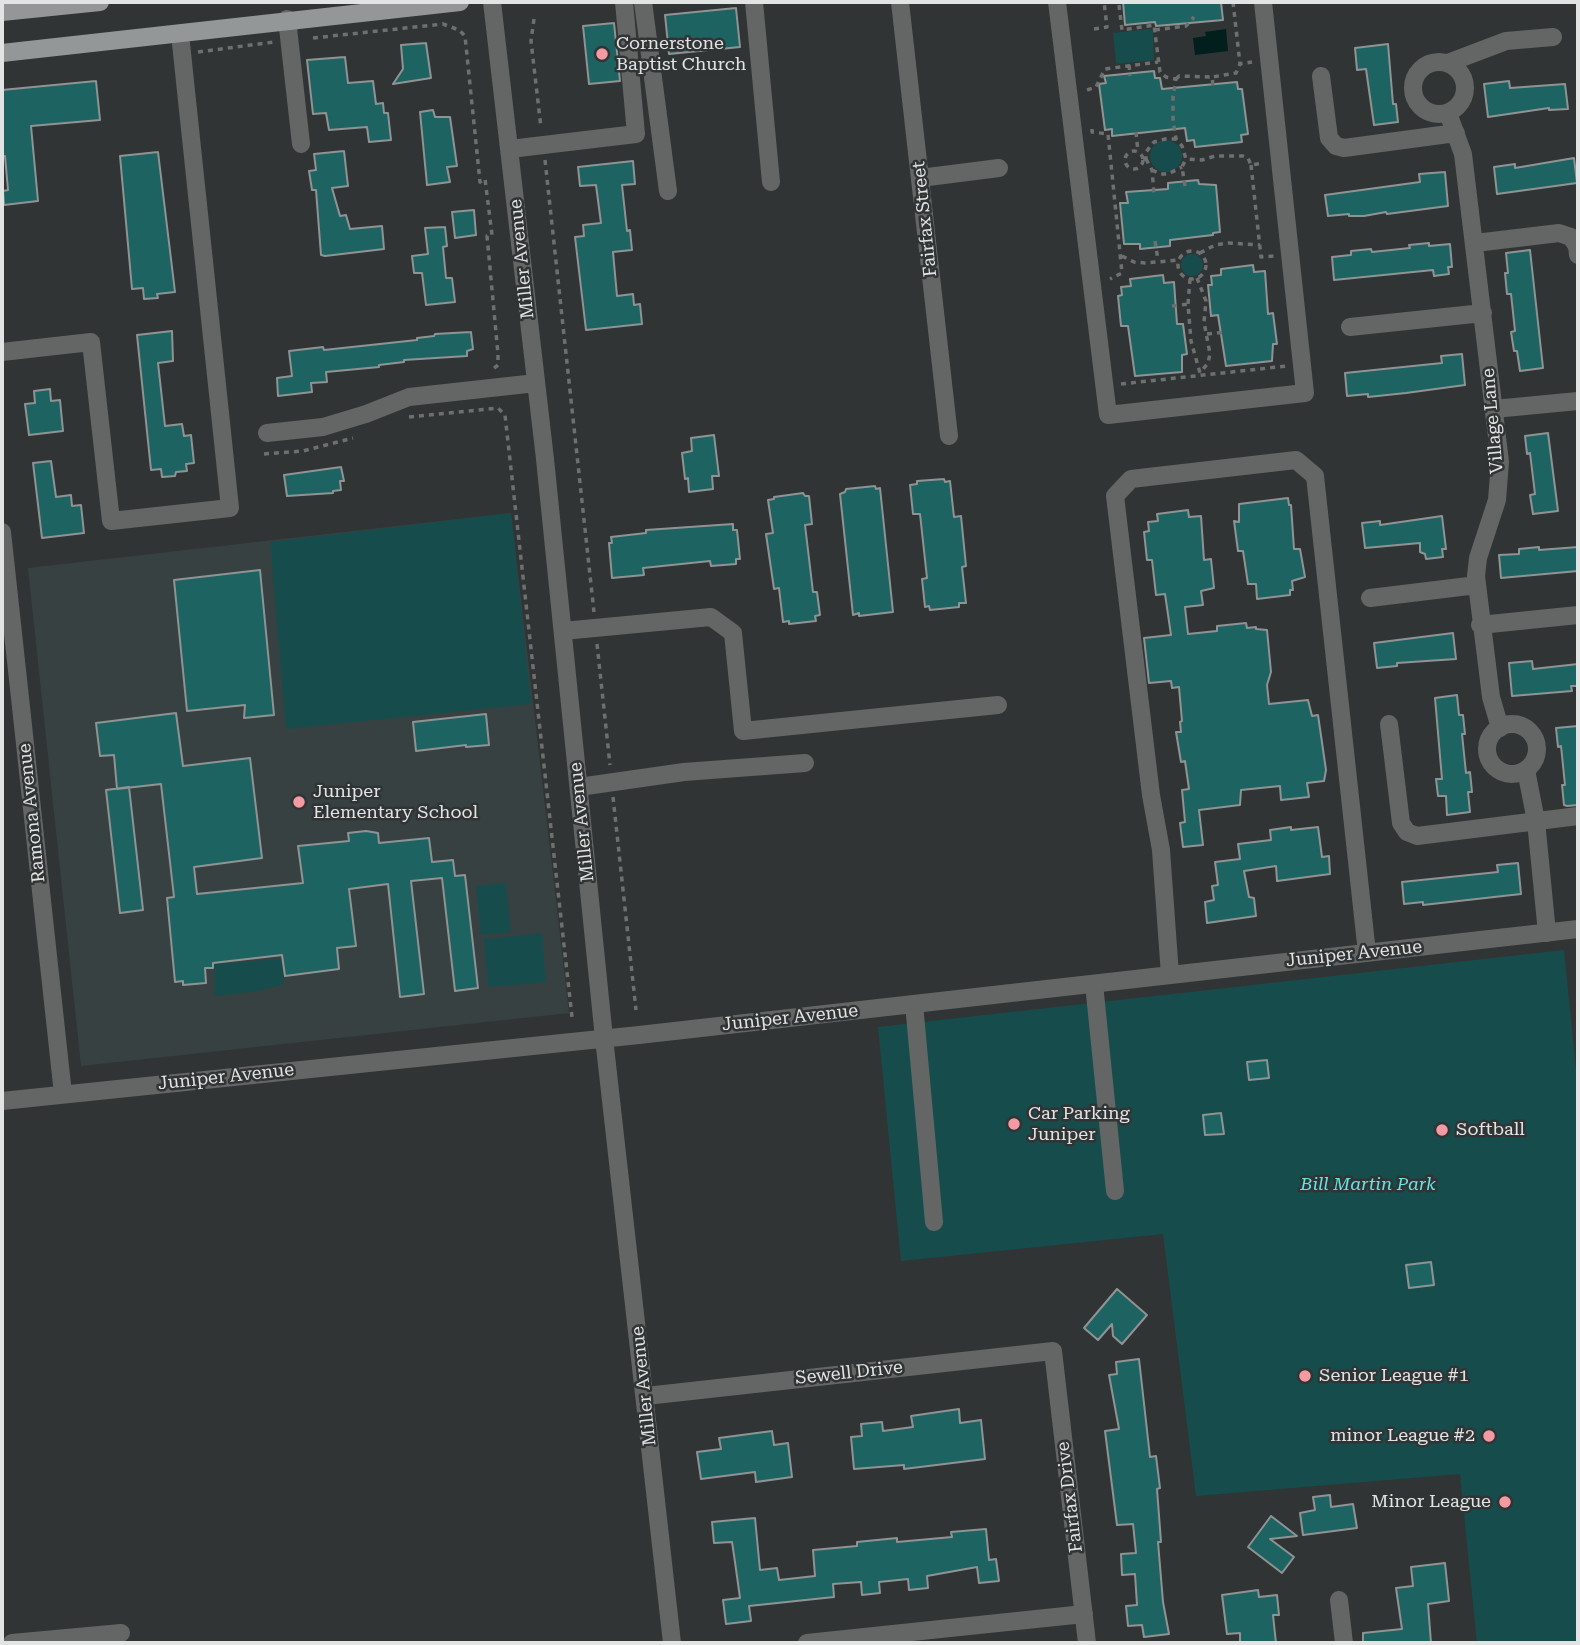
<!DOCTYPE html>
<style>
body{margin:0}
#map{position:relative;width:1580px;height:1645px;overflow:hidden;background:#313434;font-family:"Roboto Serif",serif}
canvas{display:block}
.frame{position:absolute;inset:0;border:4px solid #e2e4e4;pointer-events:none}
</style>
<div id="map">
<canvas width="1580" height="1645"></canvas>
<div class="frame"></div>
</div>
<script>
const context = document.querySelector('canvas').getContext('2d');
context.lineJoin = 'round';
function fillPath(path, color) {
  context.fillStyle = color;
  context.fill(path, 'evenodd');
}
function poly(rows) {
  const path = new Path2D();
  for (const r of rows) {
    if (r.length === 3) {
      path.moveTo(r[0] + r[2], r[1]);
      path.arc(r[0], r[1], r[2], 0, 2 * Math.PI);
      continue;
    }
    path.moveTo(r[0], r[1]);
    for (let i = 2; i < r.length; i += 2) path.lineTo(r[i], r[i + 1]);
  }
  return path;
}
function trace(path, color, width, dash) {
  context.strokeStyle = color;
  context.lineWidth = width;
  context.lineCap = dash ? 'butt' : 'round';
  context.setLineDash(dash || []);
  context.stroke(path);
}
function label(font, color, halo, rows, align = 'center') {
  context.font = font + ' "Roboto Serif",serif';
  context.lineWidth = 5;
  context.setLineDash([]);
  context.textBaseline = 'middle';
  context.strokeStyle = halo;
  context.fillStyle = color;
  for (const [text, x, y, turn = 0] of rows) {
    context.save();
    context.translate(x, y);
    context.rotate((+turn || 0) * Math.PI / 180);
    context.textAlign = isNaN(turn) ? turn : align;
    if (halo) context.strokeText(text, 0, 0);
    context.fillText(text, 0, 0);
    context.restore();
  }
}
fillPath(poly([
 [511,513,569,1013,81,1066,28,568]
]), '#374141');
fillPath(poly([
 [1149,29,1153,31,1154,60,1116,64,1113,33],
 [1166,156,16],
 [1192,265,11],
 [511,513,531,704,286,729,270,542],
 [506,883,511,932,481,935,476,886],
 [542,933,546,982,488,987,484,939],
 [1564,950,1578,1091,1578,1643,1477,1643,1460,1474,1196,1496,1163,1234,901,1261,878,1027],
 [281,959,284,984,259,991,215,996,214,964]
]), '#164d4c');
fillPath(poly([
 [1226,29,1228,51,1195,55,1193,38,1206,36,1205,32]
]), '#021e1d');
const building = poly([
 [1123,2,1221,2,1223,20,1156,26,1155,22,1125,25,1123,2],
 [736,8,740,47,669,54,665,15,736,8],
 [614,23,620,81,589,84,583,26,614,23],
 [426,43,431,78,393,84,403,69,401,45,426,43],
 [1388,44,1393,104,1396,104,1398,122,1374,125,1366,69,1357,70,1355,48,1388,44],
 [345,57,348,83,373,81,376,104,383,103,384,113,388,113,391,140,369,142,367,127,329,130,326,113,313,114,307,60,345,57],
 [1154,71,1155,78,1160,78,1162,89,1237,82,1238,89,1242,89,1248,134,1241,135,1242,142,1195,147,1194,140,1187,141,1185,128,1112,136,1112,129,1105,130,1099,84,1106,83,1104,76,1154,71],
 [96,81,100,120,31,126,38,201,4,205,3,191,8,190,5,156,2,156,2,90,96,81],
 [1509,81,1510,88,1565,84,1568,109,1549,110,1549,108,1488,117,1484,84,1509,81],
 [433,110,435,117,450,117,457,166,447,167,450,182,427,185,420,112,433,110],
 [344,151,348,186,332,188,340,216,346,215,350,229,382,226,384,249,325,256,321,255,316,190,312,190,309,171,316,170,314,154,344,151],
 [158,152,175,292,157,294,158,298,144,299,143,288,132,289,120,156,158,152],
 [1574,158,1577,183,1497,194,1494,167,1515,164,1515,168,1574,158],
 [633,161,635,184,622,185,627,231,630,230,632,250,613,252,617,296,633,294,634,305,640,304,642,324,586,330,575,237,584,236,583,225,601,223,596,185,580,186,578,167,633,161],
 [1445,172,1448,206,1387,214,1386,212,1364,216,1349,216,1349,214,1328,216,1325,195,1420,182,1419,174,1445,172],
 [1198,180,1199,184,1216,185,1220,232,1213,233,1213,235,1170,240,1170,246,1140,249,1140,244,1124,244,1120,203,1128,203,1126,192,1168,189,1168,183,1198,180],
 [474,210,476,235,455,238,452,212,474,210],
 [445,227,447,246,443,247,446,278,452,278,455,302,426,305,422,273,414,273,412,256,428,254,425,228,445,227],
 [1429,243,1429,246,1450,244,1452,267,1448,267,1449,274,1434,276,1433,270,1334,280,1332,257,1351,255,1351,251,1371,249,1372,252,1410,248,1409,245,1429,243],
 [1530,250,1543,368,1520,371,1517,351,1514,351,1511,332,1515,331,1511,294,1507,294,1505,273,1508,273,1506,253,1530,250],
 [1253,265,1254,272,1265,271,1268,314,1273,313,1277,344,1273,344,1272,361,1226,366,1218,315,1211,316,1208,285,1212,285,1211,276,1221,275,1221,269,1253,265],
 [1163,275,1164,283,1174,282,1177,324,1183,324,1187,354,1182,355,1182,372,1135,376,1128,326,1121,326,1118,296,1122,295,1121,287,1131,286,1130,279,1163,275],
 [172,331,173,361,158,363,165,426,182,424,184,436,191,435,194,463,186,464,187,471,176,472,175,476,162,477,161,469,151,470,137,335,172,331],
 [471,332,473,349,467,351,467,356,404,360,404,362,379,365,379,367,326,372,327,382,311,383,312,392,278,396,277,378,292,376,289,351,323,347,324,350,417,340,417,338,434,336,435,334,471,332],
 [1462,354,1465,385,1406,393,1368,397,1368,394,1347,396,1345,373,1442,363,1441,356,1462,354],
 [50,389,51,401,60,400,63,431,29,435,25,404,35,403,34,391,50,389],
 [1548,433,1558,511,1533,514,1530,495,1535,494,1530,453,1527,454,1525,436,1548,433],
 [714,435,719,476,712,476,713,489,689,492,688,478,685,479,682,453,692,451,691,438,714,435],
 [51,461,56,497,71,495,72,506,81,505,84,533,42,538,33,463,51,461],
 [341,467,344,481,340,481,341,490,333,491,333,493,287,496,284,475,341,467],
 [944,479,945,482,950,481,954,517,961,516,966,566,962,567,966,603,959,603,959,607,930,610,929,606,925,607,922,579,927,578,920,514,913,514,910,485,917,484,917,481,944,479],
 [875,486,876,489,880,488,893,612,859,616,859,613,853,615,840,494,845,492,846,489,875,486],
 [803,493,805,496,809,496,812,524,805,525,813,592,817,592,820,615,815,616,816,621,789,624,789,621,783,622,779,588,774,589,766,534,773,533,768,500,774,499,774,497,803,493],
 [1288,498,1289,505,1291,505,1294,549,1300,549,1305,577,1292,581,1293,590,1290,590,1290,595,1257,599,1256,584,1248,584,1243,551,1238,551,1234,521,1239,522,1239,504,1288,498],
 [1188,510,1189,517,1201,516,1204,560,1211,559,1214,588,1201,591,1203,605,1185,607,1188,634,1217,631,1217,626,1246,623,1247,628,1256,627,1256,629,1267,630,1271,672,1267,685,1269,704,1308,700,1312,716,1318,715,1326,770,1324,781,1307,783,1309,797,1281,800,1280,786,1241,790,1240,805,1199,810,1203,845,1183,847,1180,823,1185,822,1182,790,1189,789,1185,761,1181,762,1176,732,1181,732,1180,722,1182,721,1179,687,1172,688,1171,681,1149,683,1144,638,1171,635,1165,594,1156,595,1152,560,1147,560,1144,532,1149,531,1148,522,1158,521,1157,514,1188,510],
 [1442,516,1446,549,1442,549,1443,557,1426,559,1425,554,1420,552,1420,543,1365,548,1362,523,1380,521,1380,525,1442,516],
 [733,524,733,530,737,530,740,559,736,559,736,564,711,566,710,561,643,568,644,575,612,578,609,543,612,543,611,537,646,533,646,530,733,524],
 [1539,547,1539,550,1578,547,1578,571,1501,578,1499,555,1519,554,1519,549,1539,547],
 [260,570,274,715,244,718,245,705,187,711,174,580,260,570],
 [1453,633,1456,659,1397,663,1397,666,1377,668,1374,643,1453,633],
 [1532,661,1533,669,1578,664,1578,686,1571,686,1572,691,1512,696,1509,663,1532,661],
 [1457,695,1459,715,1463,715,1465,734,1462,734,1466,773,1470,772,1472,792,1468,792,1470,812,1447,815,1446,796,1438,796,1436,779,1442,779,1435,698,1457,695],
 [176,713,183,766,250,758,262,858,194,867,197,894,303,883,298,846,349,841,348,833,366,831,378,833,379,843,429,838,432,862,453,860,455,876,465,875,478,988,455,991,442,878,411,881,424,994,400,997,388,884,349,889,356,946,337,948,339,969,285,976,282,955,213,963,213,968,205,968,206,983,183,985,183,981,175,982,167,898,174,897,161,784,117,789,114,755,100,756,96,723,176,713],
 [486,714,489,745,466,747,466,745,416,751,413,722,486,714],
 [1578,726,1578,805,1567,806,1564,805,1562,785,1565,785,1561,746,1558,747,1556,728,1578,726],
 [129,787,143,910,120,913,106,790,129,787],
 [1291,827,1291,830,1318,827,1322,857,1329,856,1330,874,1277,881,1276,866,1244,871,1249,897,1254,898,1256,916,1207,923,1205,902,1214,900,1212,886,1218,885,1215,862,1240,859,1238,844,1271,840,1270,830,1291,827],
 [1518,863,1521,894,1423,905,1423,902,1404,904,1402,882,1498,872,1497,865,1518,863],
 [1267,1060,1269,1078,1249,1080,1247,1062,1267,1060],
 [1221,1113,1224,1134,1205,1135,1203,1115,1221,1113],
 [1431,1262,1434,1285,1409,1288,1406,1265,1431,1262],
 [1117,1289,1147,1315,1122,1344,1113,1336,1112,1324,1098,1340,1084,1328,1117,1289],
 [1139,1359,1150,1457,1156,1456,1160,1488,1157,1489,1161,1542,1158,1542,1163,1602,1169,1634,1144,1637,1142,1625,1128,1626,1126,1606,1137,1605,1135,1574,1122,1575,1121,1554,1136,1553,1133,1524,1117,1525,1105,1431,1119,1429,1109,1375,1117,1374,1116,1362,1139,1359],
 [959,1409,960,1423,981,1420,985,1459,904,1469,904,1465,854,1469,851,1437,862,1436,861,1424,882,1422,883,1431,913,1427,911,1416,959,1409],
 [772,1431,774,1445,788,1443,792,1477,756,1482,755,1472,701,1479,697,1452,721,1449,719,1438,772,1431],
 [1330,1495,1331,1507,1353,1504,1357,1528,1303,1535,1300,1513,1315,1510,1313,1497,1330,1495],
 [1271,1516,1297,1536,1270,1539,1294,1557,1282,1573,1248,1547,1271,1516],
 [755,1518,760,1570,777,1568,779,1580,815,1576,813,1550,857,1546,857,1542,897,1538,897,1542,952,1537,951,1532,986,1529,989,1560,996,1559,999,1581,979,1583,977,1567,927,1576,928,1588,909,1590,908,1579,879,1582,880,1593,862,1595,861,1582,833,1584,834,1597,749,1606,751,1621,726,1624,723,1600,740,1598,735,1562,732,1542,714,1543,712,1522,755,1518],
 [1445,1563,1449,1601,1428,1604,1431,1643,1363,1643,1363,1633,1402,1629,1396,1588,1413,1586,1411,1567,1445,1563],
 [1258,1590,1259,1597,1277,1595,1279,1615,1273,1615,1276,1643,1240,1643,1240,1633,1227,1634,1222,1595,1258,1590]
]);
fillPath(building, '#1d6362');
trace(building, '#909393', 2);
trace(poly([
 [1233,2,1240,64,1252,62],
 [1119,5,1122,30,1154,25,1160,72,1166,77,1176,79,1173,96,1173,120,1176,139,1182,146,1186,159,1202,160,1215,156,1243,156,1248,158,1251,165,1264,163],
 [534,19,531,41,541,128],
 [1094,29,1107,27,1104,2],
 [1155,30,1186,26,1194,17],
 [313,38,443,24,459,30,465,36,480,182,485,179,492,235,487,236,498,354,498,365,493,369],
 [198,52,274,42],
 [1129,65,1130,76],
 [1176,79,1179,76,1211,77],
 [1213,85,1212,77,1236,73,1240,64],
 [1087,90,1096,87,1105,69,1158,62],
 [1092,129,1092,132,1108,134,1122,273,1110,279],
 [1136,132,1138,152],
 [1134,160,9],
 [1143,159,1146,158,1146,152,1154,142,1165,139,1176,139],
 [1146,159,1152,170,1154,194],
 [545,160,594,612],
 [1251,165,1261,257,1275,256],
 [1152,170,1161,174,1168,174,1182,167],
 [1185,186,1182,167,1186,159],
 [1155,241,1158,260],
 [1192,265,14],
 [1200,253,1215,245,1228,243,1260,245],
 [1122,256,1134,262,1145,263,1179,260],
 [1197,278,1206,301,1204,322,1210,354,1208,363,1200,373],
 [1190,279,1188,304,1191,341,1200,373],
 [1172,306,1188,304],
 [1207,334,1226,332],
 [1121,384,1287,366],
 [409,417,498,408,505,415,572,1017],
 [264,454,303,451,353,438],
 [597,644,610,765],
 [613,797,636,1010]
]), '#6e7070', 3.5, [5, 5]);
trace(poly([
 [492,2,545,459,604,1038,672,1643],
 [643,2,668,191],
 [754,2,771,182],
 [900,2,949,436],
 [1057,2,1108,415,1305,393,1263,2],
 [287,19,301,144],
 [1439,88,26],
 [1448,63,1506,41,1553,37],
 [1321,76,1329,138,1336,146,1344,148,1456,133],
 [1448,113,1463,154,1500,462,1497,500,1478,558,1476,576,1491,697,1500,728],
 [510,149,636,134,624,2],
 [920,178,999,168],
 [1475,243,1559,233,1571,237,1577,246,1578,255],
 [1350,327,1483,313],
 [2,352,91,342,111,521,230,508,180,34],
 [1494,409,1578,401],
 [267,433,323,427,366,414,409,397,536,383],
 [2,532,63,1094],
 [1370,598,1477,585],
 [1480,625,1578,615],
 [563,631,711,617,733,633,743,731,998,705],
 [1389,724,1401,823,1407,832,1417,836,1578,816],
 [1512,749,25],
 [1526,770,1536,821,1547,933],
 [579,787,684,772,805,763],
 [1170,975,1161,850,1151,795,1115,496,1131,479,1296,460,1315,476,1367,953],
 [1094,984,1115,1191],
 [914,1004,934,1222],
 [2,1101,639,1035,1578,929],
 [646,1396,1053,1351,1087,1643],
 [1339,1600,1344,1643],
 [12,1643,121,1633],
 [807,1643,1084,1614]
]), '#646666', 18);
trace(poly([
 [2,12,100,2],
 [2,53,460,2]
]), '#949797', 18);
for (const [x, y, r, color] of [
 [602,54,7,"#f49aa3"],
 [299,802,7,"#f49aa3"],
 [1014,1124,7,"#f49aa3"],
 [1442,1130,7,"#f49aa3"],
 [1305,1376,7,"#f49aa3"],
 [1489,1436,7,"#f49aa3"],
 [1505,1502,7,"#f49aa3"]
]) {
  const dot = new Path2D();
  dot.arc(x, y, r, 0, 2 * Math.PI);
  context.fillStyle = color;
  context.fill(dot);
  trace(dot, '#313434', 2.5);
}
label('18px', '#e2e4e4', '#313434', [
 ["Cornerstone",616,44],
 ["Baptist Church",616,65],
 ["Juniper",313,792],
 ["Elementary School",313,813],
 ["Car Parking",1028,1114],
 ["Juniper",1028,1135],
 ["Softball",1456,1130],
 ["Senior League #1",1319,1376],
 ["minor League #2",1475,1436,"right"],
 ["Minor League",1491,1502,"right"]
], 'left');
label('18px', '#e2e4e4', '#313434', [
 ["Fairfax Street",925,219,-96],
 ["Miller Avenue",522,259,-96],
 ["Village Lane",1493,421,-95],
 ["Ramona Avenue",32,813,-96],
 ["Miller Avenue",582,822,-96],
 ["Juniper Avenue",1354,954,-6],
 ["Juniper Avenue",790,1018,-6],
 ["Juniper Avenue",226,1077,-6],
 ["Sewell Drive",849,1373,-6],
 ["Miller Avenue",644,1386,-96],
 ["Fairfax Drive",1070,1497,-97]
]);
label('italic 18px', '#64e7e4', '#313434', [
 ["Bill Martin Park",1368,1185]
]);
</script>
